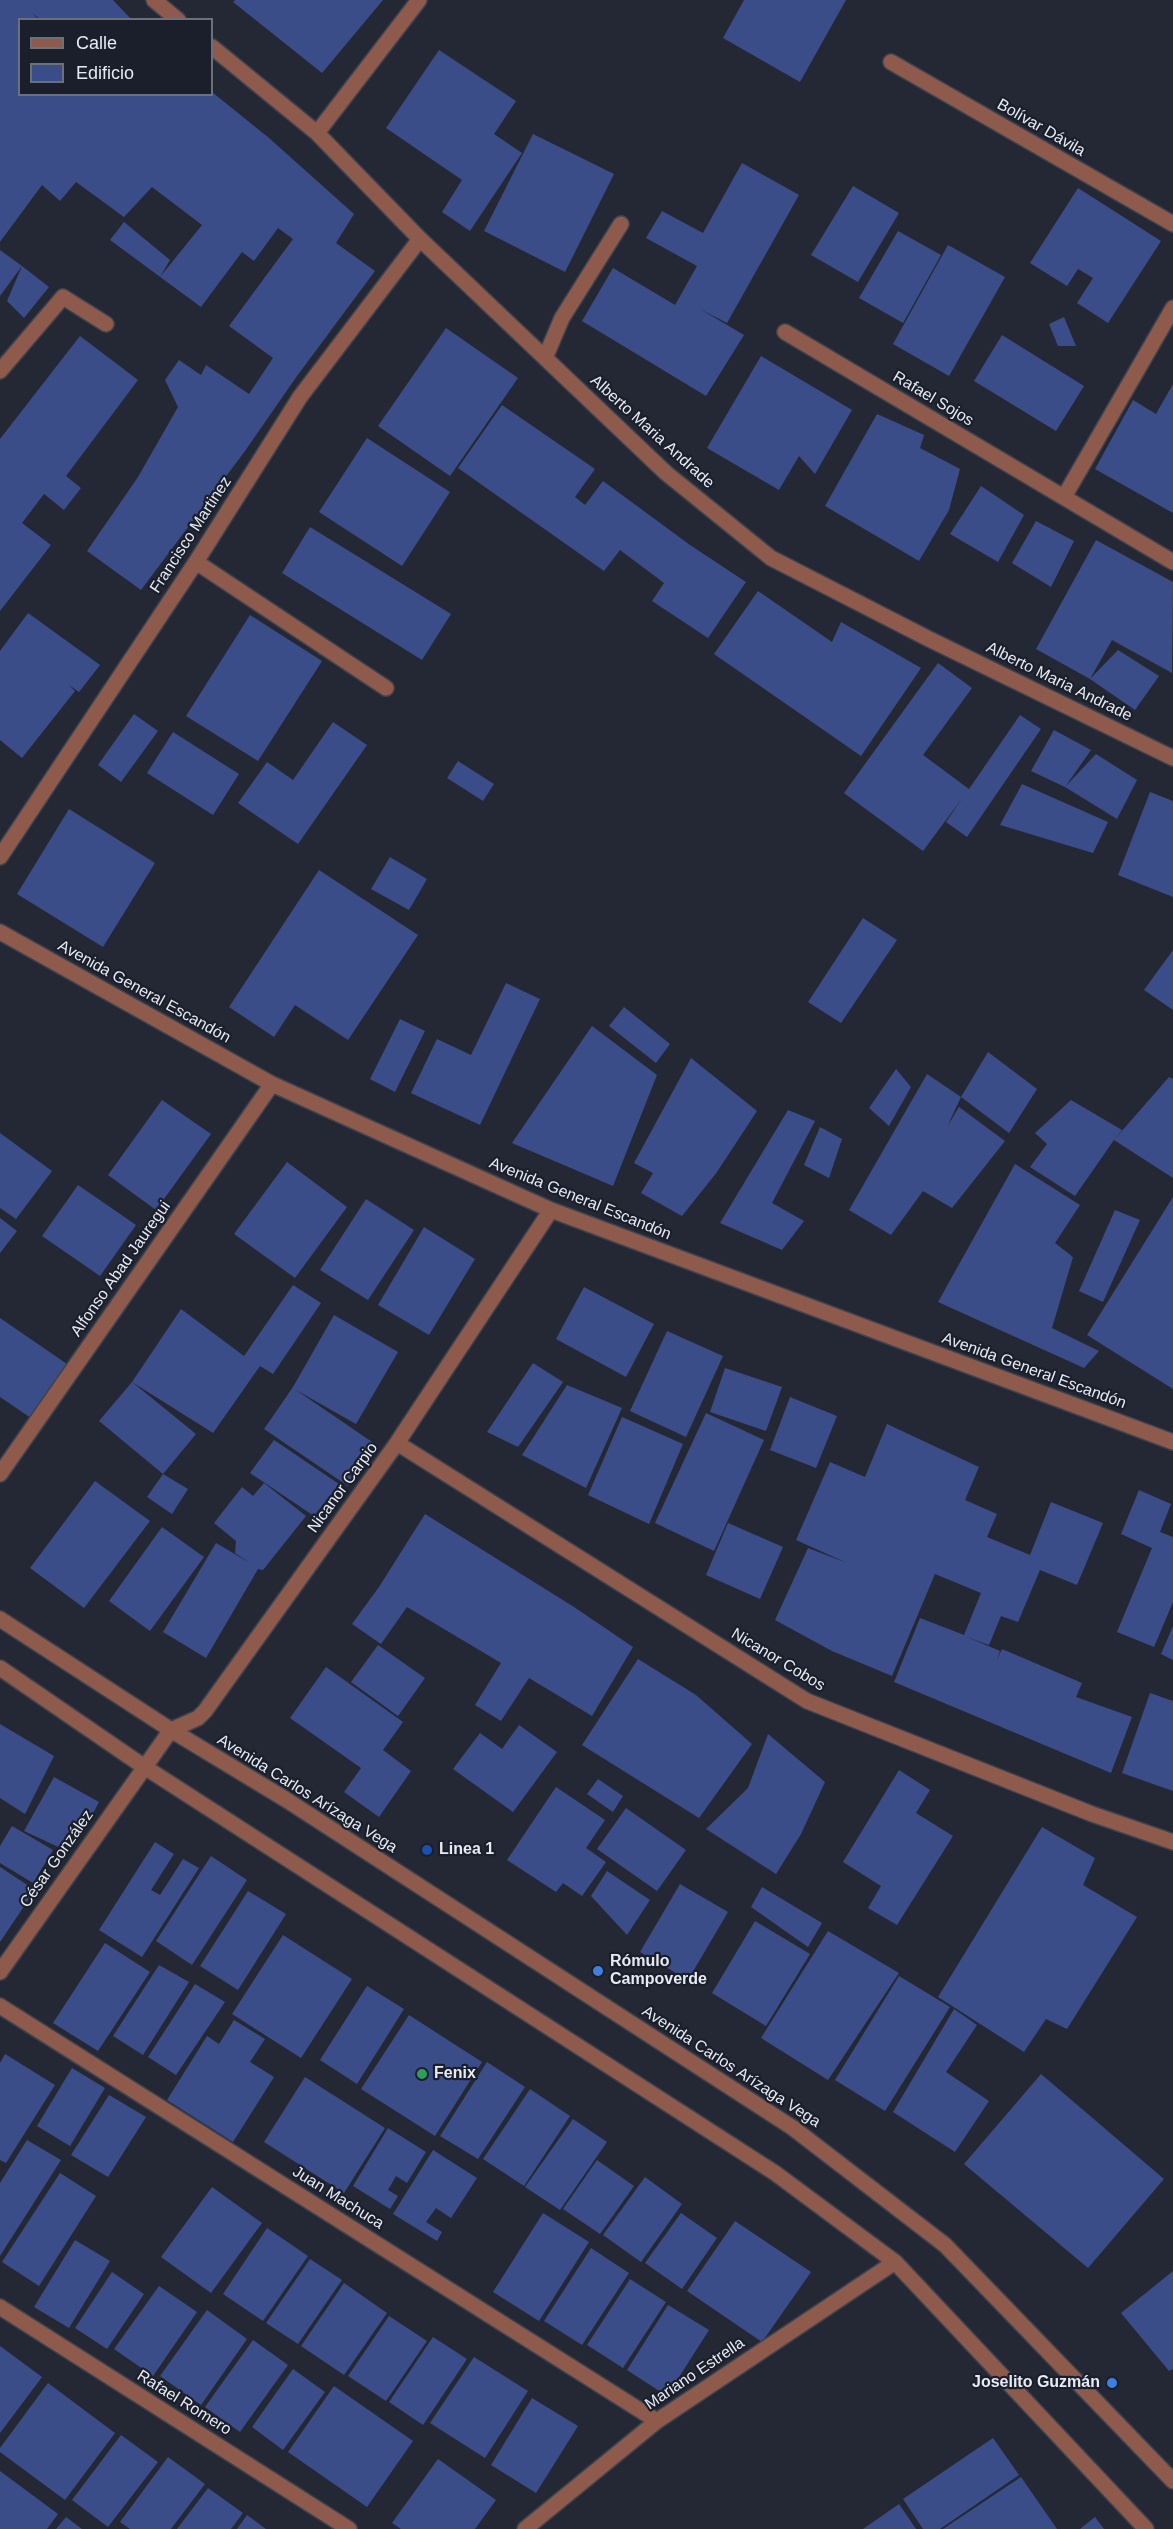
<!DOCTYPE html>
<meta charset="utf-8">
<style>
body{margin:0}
#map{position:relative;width:1173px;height:2529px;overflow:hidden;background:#242835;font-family:Helvetica,sans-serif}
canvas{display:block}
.legend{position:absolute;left:18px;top:18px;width:195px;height:78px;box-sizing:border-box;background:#1a1f2b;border:2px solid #6c707b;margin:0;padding:8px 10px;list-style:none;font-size:18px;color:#e6eaf2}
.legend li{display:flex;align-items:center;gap:12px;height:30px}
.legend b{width:30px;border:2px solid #6c707b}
</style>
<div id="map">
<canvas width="1173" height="2529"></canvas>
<ul class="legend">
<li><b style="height:8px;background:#8e5a4c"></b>Calle</li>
<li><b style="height:16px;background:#3b4d88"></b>Edificio</li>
</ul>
</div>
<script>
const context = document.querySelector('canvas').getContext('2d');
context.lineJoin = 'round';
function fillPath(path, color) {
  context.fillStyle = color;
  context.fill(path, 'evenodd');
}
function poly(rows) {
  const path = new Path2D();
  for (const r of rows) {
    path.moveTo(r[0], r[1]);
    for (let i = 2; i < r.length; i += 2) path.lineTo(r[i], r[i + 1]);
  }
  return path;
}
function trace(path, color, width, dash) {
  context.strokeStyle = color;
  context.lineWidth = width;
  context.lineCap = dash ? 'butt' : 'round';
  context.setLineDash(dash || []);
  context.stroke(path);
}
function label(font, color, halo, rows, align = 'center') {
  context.font = font + ' Helvetica,sans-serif';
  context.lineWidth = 4.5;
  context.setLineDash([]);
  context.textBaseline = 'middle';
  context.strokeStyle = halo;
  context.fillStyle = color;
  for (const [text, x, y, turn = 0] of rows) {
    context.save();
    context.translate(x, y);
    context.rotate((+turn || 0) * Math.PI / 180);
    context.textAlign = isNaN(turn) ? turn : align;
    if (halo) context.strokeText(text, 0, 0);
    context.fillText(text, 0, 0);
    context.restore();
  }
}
fillPath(poly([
 [0,0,113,0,132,20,41,20,32,13,39,20,20,20,20,94,212,94,212,92,269,138,354,214,336,243,375,271,297,376,245,451,141,590,87,551,138,477,178,407,165,380,179,360,201,375,206,365,249,394,273,358,229,326,293,239,278,228,254,261,242,252,201,307,110,240,124,222,170,260,160,277,202,225,152,187,124,217,76,182,60,201,42,185,0,242],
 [235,0,383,0,322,73,233,2],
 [744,0,846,0,800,82,723,38],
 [439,50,516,101,494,134,522,153,470,231,442,212,462,180,386,128],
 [533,134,614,174,565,272,484,231],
 [742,163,799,195,727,323,700,309,744,335,706,396,582,321,613,268,675,305,697,266,646,238,662,211,703,233],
 [853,186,899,213,858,282,811,255],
 [1078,188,1161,241,1108,323,1077,303,1093,278,1078,269,1067,286,1030,263],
 [898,231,941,255,903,323,859,298],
 [948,245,1005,277,949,376,893,344],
 [0,250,22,266,0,296],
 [22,266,49,287,24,318,7,301],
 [1064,317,1076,346,1058,346,1049,324],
 [446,328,518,378,450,476,378,426],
 [1002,335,1084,386,1056,431,974,381],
 [80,336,138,380,66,476,81,488,64,510,44,494,22,523,51,545,0,611,0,439],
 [761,356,852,410,815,474,799,456,779,490,707,448],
 [1173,384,1173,513,1095,469,1133,400,1156,414],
 [502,405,595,469,575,497,585,505,603,481,690,545,746,582,708,638,652,601,664,583,620,550,604,571,458,468],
 [877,414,924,435,920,448,960,469,949,510,919,561,825,506],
 [367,438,450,492,402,566,319,512],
 [981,486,1024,515,998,562,950,534],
 [1036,521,1074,541,1051,587,1012,563],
 [310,527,451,614,422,660,282,573],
 [1096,540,1173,582,1172,673,1112,640,1090,679,1118,650,1159,676,1135,710,1090,679,1036,649],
 [758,591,832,642,841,622,921,668,861,756,714,654],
 [28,613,100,665,79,692,69,685,75,691,22,758,0,740,0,651],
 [250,615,322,661,258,761,186,716],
 [938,663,972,688,923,755,969,789,1020,715,1041,729,967,837,946,822,963,797,923,851,844,793],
 [134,714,158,731,121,782,98,765],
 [333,722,367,745,298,844,238,803,267,762,293,780],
 [1054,730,1091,750,1065,787,1031,771],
 [173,732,239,774,213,815,147,773],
 [1096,754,1137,780,1117,819,1065,787],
 [458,761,494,784,483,801,447,778],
 [1022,784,1108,822,1093,853,1000,825],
 [1150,792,1173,801,1173,897,1118,875],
 [69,809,155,863,103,947,17,894],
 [390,857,427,879,409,910,371,889],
 [319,870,418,935,348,1040,295,1005,274,1037,229,1007],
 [863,918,897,940,841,1023,808,1002],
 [1173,950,1173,1010,1144,990],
 [506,983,540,999,480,1125,411,1093,437,1039,471,1055],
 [624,1007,670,1044,656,1063,609,1026],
 [400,1019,425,1031,395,1092,370,1079],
 [592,1026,657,1075,613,1186,512,1143],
 [988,1052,1037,1089,1009,1133,961,1097],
 [691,1058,757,1111,717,1172,682,1216,641,1193,653,1173,634,1163],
 [896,1069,911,1087,889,1126,869,1108],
 [927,1074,961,1097,947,1127,959,1107,1005,1141,952,1208,923,1191,891,1235,849,1210],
 [1169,1077,1173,1079,1173,1178,1114,1140,1075,1196,1030,1167,1047,1144,1035,1133,1071,1100,1122,1130,1114,1140],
 [162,1100,211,1134,156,1210,108,1175],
 [788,1110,815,1121,772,1203,804,1221,782,1250,720,1223],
 [820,1127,842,1139,829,1178,804,1165],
 [0,1133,52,1171,16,1219,0,1208],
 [287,1162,347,1207,295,1278,234,1234],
 [1015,1164,1080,1205,1055,1243,1073,1257,1052,1328,1099,1351,1084,1368,938,1302],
 [78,1185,136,1225,100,1276,42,1236],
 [1173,1197,1173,1389,1087,1335],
 [366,1199,414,1230,368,1300,320,1270],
 [1115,1210,1140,1220,1103,1302,1079,1291],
 [0,1218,17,1231,0,1253],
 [424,1227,475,1259,429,1335,378,1305],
 [293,1285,321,1303,273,1374,260,1366,213,1433,132,1382,181,1309,244,1356],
 [584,1287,654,1324,626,1377,556,1339],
 [334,1315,398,1352,356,1424,296,1390,375,1444,348,1486,264,1429,293,1387],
 [0,1318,67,1364,31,1418,0,1397],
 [667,1331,723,1356,686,1437,630,1411],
 [533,1363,563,1382,518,1447,487,1432],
 [725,1368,782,1387,766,1431,710,1412],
 [132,1382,196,1434,163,1474,99,1421],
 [567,1385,622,1408,586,1488,522,1455],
 [790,1397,837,1416,816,1468,770,1450],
 [706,1413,764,1440,714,1551,655,1523],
 [622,1417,683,1444,649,1524,588,1495],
 [887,1424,979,1467,965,1500,997,1514,987,1537,1030,1555,1051,1502,1103,1523,1077,1585,1040,1570,1018,1622,1001,1616,989,1645,967,1637,1000,1651,997,1660,1002,1649,1082,1683,1076,1697,1132,1717,1111,1773,894,1682,920,1618,964,1635,981,1593,935,1574,892,1676,832,1651,775,1620,808,1548,847,1563,796,1540,830,1462,865,1477],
 [274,1440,339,1484,314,1516,250,1473],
 [163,1474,188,1489,172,1514,147,1497],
 [95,1481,150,1521,84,1608,30,1568],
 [264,1483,306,1516,263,1570,258,1569,206,1658,163,1632,216,1543,250,1563,235,1553,236,1541,214,1523,242,1487,253,1496],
 [1139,1490,1171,1504,1160,1532,1173,1537,1173,1602,1154,1647,1117,1632,1152,1548,1121,1534],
 [425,1514,574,1607,633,1647,592,1716,529,1678,501,1721,475,1705,501,1663,407,1607,381,1644,352,1624,379,1587],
 [728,1523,783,1547,760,1599,706,1575],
 [162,1527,204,1557,150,1631,109,1601],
 [1173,1626,1173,1660,1161,1654],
 [378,1645,425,1678,398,1716,351,1682],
 [638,1659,696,1695,752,1744,699,1818,582,1745],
 [326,1667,403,1722,383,1750,411,1771,379,1817,344,1792,361,1768,290,1718],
 [1150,1693,1173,1701,1173,1791,1122,1773],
 [0,1724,54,1756,25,1814,0,1798],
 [519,1725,557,1752,513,1812,453,1769,480,1733,502,1749],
 [768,1734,825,1782,801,1834,776,1874,706,1829,748,1788],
 [899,1770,930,1790,916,1813,953,1836,897,1925,868,1908,881,1886,843,1862],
 [54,1777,99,1802,82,1834,67,1851,24,1831],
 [598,1779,623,1796,613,1812,587,1794],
 [556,1787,605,1820,586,1848,606,1862,582,1896,563,1883,556,1892,507,1860],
 [626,1808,686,1850,657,1891,597,1849],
 [12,1826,53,1850,33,1883,0,1863,0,1846],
 [1042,1827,1095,1858,1083,1885,1137,1917,1067,2029,1046,2019,1024,2052,938,1997],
 [155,1842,174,1854,151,1890,160,1895,183,1859,199,1868,142,1957,99,1930],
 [211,1856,247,1880,192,1965,156,1941],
 [0,1867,35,1890,0,1942],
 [607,1871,650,1900,627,1935,591,1896],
 [680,1884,728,1912,688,1980,640,1952],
 [762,1887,822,1923,808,1947,751,1907],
 [248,1891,286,1914,238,1990,200,1966],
 [755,1921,810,1954,766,2026,712,1993],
 [828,1931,899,1973,828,2080,761,2038],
 [283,1935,352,1979,301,2058,232,2014],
 [105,1943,150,1972,98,2051,53,2023],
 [159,1965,189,1982,143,2055,113,2036],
 [899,1976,950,2007,885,2111,835,2080],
 [195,1984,225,2002,176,2075,148,2057],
 [367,1986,404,2009,357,2084,320,2060],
 [954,2009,977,2025,946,2072,989,2101,955,2152,893,2112],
 [409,2015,482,2062,435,2136,361,2089],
 [234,2020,265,2039,250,2062,274,2077,233,2142,167,2100,207,2036,219,2044],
 [5,2054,55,2085,6,2163,0,2160,0,2063],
 [487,2062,525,2087,478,2159,440,2136],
 [72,2068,105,2088,70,2146,37,2126],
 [1041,2074,1164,2179,1088,2268,964,2164],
 [305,2077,385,2128,344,2193,264,2142],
 [530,2089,570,2116,524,2186,483,2159],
 [109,2095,146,2117,108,2177,71,2155],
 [573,2119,607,2142,560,2210,525,2187],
 [388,2128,426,2152,407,2183,396,2176,388,2190,398,2196,390,2209,353,2186],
 [27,2140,61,2160,0,2256,0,2183],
 [433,2150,477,2178,451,2218,436,2208,426,2222,442,2232,437,2241,393,2214],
 [597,2160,634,2186,600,2234,563,2209],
 [60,2173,96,2196,39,2286,2,2262],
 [645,2177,682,2204,641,2262,603,2235],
 [212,2187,262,2223,211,2293,161,2257],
 [543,2213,589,2242,539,2321,493,2292],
 [681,2213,717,2238,682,2289,645,2263],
 [735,2221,811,2272,762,2342,687,2291],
 [267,2228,308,2256,263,2321,223,2294],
 [75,2240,110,2261,69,2328,34,2307],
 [591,2248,629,2273,582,2345,544,2321],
 [310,2259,342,2280,298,2344,266,2323],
 [1173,2271,1173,2369,1169,2371,1121,2313],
 [112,2272,144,2294,107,2349,75,2328],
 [630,2279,666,2302,623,2368,587,2345],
 [344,2283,387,2313,344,2375,301,2346],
 [159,2286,197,2312,153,2376,114,2349],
 [668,2305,709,2330,667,2396,627,2370],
 [207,2310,247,2339,201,2405,160,2376],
 [389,2316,427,2341,386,2401,348,2376],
 [433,2337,467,2359,423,2425,389,2402],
 [253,2340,288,2365,240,2432,205,2407],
 [0,2346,42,2377,0,2433],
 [474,2357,528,2391,485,2458,430,2423],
 [293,2369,325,2392,283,2450,252,2427],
 [48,2383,115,2433,65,2500,0,2452,0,2448],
 [334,2386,413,2441,367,2507,288,2452],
 [532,2398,578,2426,536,2493,491,2465],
 [121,2435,158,2462,108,2527,72,2500],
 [993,2438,1019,2475,940,2529,923,2529,903,2499],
 [168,2457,205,2484,171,2529,130,2529,120,2522],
 [438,2459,496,2500,475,2529,401,2529,392,2523],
 [0,2471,58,2514,47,2529,0,2529],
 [1021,2477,1057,2529,943,2529],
 [208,2488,243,2513,231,2529,177,2529],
 [899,2504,916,2529,863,2529],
 [247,2515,266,2529,237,2529],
 [66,2517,82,2529,56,2529],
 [1095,2517,1104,2529,1080,2529]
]), '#3b4d88');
const minor = poly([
 [154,0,178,20],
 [212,47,317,133,420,239,666,473,771,558,929,639,1173,758],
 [891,62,1173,224],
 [317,133,419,0],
 [785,332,1173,562],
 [545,358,562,318,621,224],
 [0,371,63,297,106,324],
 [1064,497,1173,308],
 [196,562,386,688],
 [0,857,196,562,300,397,420,239],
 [0,932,272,1084,551,1210,1173,1442],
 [397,1443,807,1701,1092,1814,1173,1842],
 [0,1474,272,1084],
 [0,1619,171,1730,285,1799,793,2128,945,2245,1173,2481],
 [0,1668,143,1766,775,2173,895,2262,1146,2529],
 [0,1972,171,1730,198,1718,205,1711,397,1443,551,1210],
 [0,2006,657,2421],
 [0,2307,349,2529],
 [525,2529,657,2421,895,2262]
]);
trace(minor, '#3f434f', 18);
trace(minor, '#8e5a4c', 15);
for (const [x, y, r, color] of [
 [427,1850,6,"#1a4fb4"],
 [598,1971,6,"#3f7fe0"],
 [422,2074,6,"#2e9e5b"],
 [1112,2383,6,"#3f7fe0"]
]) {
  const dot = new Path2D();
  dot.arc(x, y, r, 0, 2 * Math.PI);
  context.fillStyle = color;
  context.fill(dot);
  trace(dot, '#1a1f2b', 2);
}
label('16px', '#e6eaf2', '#1a1f2b', [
 ["Bolívar Dávila",1041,128,30],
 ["Rafael Sojos",933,399,31],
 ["Alberto Maria Andrade",652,432,42],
 ["Francisco Martinez",191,535,-57],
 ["Alberto Maria Andrade",1059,682,26],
 ["Avenida General Escandón",144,992,29],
 ["Avenida General Escandón",580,1199,22],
 ["Alfonso Abad Jauregui",121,1269,-55],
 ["Avenida General Escandón",1034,1371,20],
 ["Nicanor Carpio",343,1488,-54],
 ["Nicanor Cobos",778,1660,31],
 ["Avenida Carlos Arízaga Vega",307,1794,32],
 ["César González",57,1859,-55],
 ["Avenida Carlos Arízaga Vega",731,2067,33],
 ["Juan Machuca",338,2198,32],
 ["Mariano Estrella",695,2374,-34],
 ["Rafael Romero",184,2403,32]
]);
label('bold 16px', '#e6eaf2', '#1a1f2b', [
 ["Linea 1",439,1850],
 ["Rómulo",610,1962],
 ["Campoverde",610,1980],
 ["Fenix",434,2074],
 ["Joselito Guzmán",1100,2383,"right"]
], 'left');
</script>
